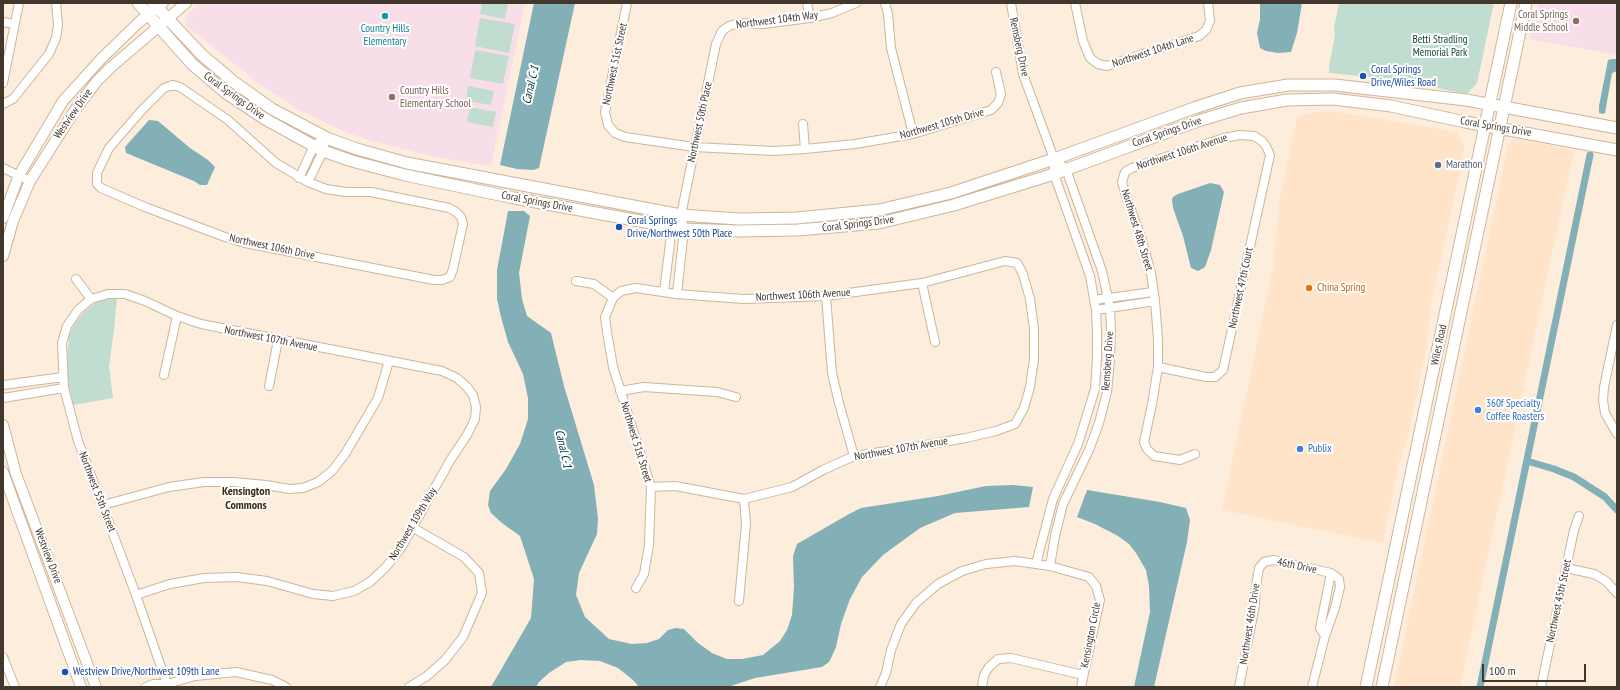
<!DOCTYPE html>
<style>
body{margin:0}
#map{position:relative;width:1620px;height:690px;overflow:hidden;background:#fdeddc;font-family:"PT Sans Narrow",sans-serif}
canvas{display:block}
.frame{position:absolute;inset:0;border:4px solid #42372c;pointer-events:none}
.scale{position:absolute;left:1482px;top:664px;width:104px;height:18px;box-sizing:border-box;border:2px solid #42372c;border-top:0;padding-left:5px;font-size:12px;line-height:14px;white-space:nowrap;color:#42372c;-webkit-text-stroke:3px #fff;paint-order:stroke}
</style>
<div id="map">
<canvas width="1620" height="690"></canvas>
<div class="frame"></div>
<div class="scale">100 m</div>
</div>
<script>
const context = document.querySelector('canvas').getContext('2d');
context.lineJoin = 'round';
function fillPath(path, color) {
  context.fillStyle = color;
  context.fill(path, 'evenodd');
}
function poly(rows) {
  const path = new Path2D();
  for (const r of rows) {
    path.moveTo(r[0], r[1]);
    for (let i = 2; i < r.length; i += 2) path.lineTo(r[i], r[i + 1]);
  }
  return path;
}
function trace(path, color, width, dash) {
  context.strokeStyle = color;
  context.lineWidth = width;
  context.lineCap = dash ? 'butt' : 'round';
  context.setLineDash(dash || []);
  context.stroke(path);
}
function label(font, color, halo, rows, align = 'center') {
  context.font = font + ' "PT Sans Narrow",sans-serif';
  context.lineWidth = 4;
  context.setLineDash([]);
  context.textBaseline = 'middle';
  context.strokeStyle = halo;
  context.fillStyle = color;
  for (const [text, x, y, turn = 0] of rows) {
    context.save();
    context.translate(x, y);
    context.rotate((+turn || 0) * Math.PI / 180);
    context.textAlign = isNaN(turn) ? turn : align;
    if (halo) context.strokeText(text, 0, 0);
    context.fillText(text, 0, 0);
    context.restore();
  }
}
fillPath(poly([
 [1313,112,1339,112,1457,132,1465,148,1430,309,1427,344,1409,432,1398,467,1383,543,1222,510,1273,267,1280,197,1297,117],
 [1514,138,1574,150,1460,687,1394,687,1508,145]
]), '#ffe4c9');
fillPath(poly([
 [200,3,525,3,491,166,431,156,372,141,343,131,299,110,258,83,186,25,187,14],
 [1538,3,1617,3,1617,55,1530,39]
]), '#f7dee8');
fillPath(poly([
 [482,3,508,3,505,19,480,14],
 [1339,3,1494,3,1477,83,1467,94,1391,79,1329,73,1329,67,1335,35,1334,28],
 [480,18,515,24,509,53,475,46],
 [475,50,509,56,503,84,470,78],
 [468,86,494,91,491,105,466,101],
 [470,107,496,112,493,127,467,122],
 [117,298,114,329,109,367,113,398,73,405,69,386,67,368,69,335,75,323,85,311,95,303,105,299]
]), '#c1ddcf');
fillPath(poly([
 [534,3,575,3,539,168,533,170,517,169,500,165],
 [1260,3,1302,3,1297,33,1291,52,1278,53,1266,51,1260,48,1257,33,1260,19],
 [1611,59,1617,59,1617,71,1612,73,1605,113,1603,114,1599,113,1599,106,1608,60],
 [149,120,158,121,190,148,208,160,215,167,207,185,200,185,194,181,126,153,125,147],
 [1210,183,1220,185,1224,192,1211,250,1205,267,1198,271,1191,268,1183,236,1173,208,1172,200,1173,197,1178,194],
 [508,211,524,211,530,216,519,273,522,299,527,316,551,333,564,386,594,485,598,519,597,534,579,573,576,595,585,617,609,639,632,644,647,643,659,639,668,630,676,628,684,629,698,643,712,653,727,659,742,659,763,655,780,641,787,630,792,615,794,587,793,556,797,544,849,514,861,508,938,496,986,486,1013,485,1033,487,1029,507,955,513,920,528,883,555,862,577,850,599,841,624,836,647,832,656,829,662,822,667,755,678,728,687,639,687,633,680,618,668,600,661,581,660,566,662,549,673,539,682,536,687,491,687,531,618,534,579,520,536,502,523,491,513,488,505,490,491,506,469,520,444,528,419,528,398,523,374,508,342,501,317,497,299,497,270],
 [1087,490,1160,502,1186,508,1190,520,1187,542,1154,687,1134,687,1150,612,1149,586,1146,570,1136,553,1129,544,1118,536,1095,524,1077,517]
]), '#83afb7');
trace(poly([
 [1527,461,1554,469,1574,477,1605,497,1617,510],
 [1480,687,1590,155]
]), '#83afb7', 7);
const minor = poly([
 [627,3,605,112,608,125,615,133,625,137,694,147,774,151,805,149],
 [807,3,810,18],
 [885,3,888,14,891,48,913,134],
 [1011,3,1023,74,1054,159,1054,174,1090,276,1096,310,1097,331,1097,358,1095,389,1078,444,1053,499,1036,564],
 [1075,3,1083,41,1090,58,1098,64,1107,66,1199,36,1206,30,1210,21,1208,3],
 [3,22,14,24],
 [3,83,19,3],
 [173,85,180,87,228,120,276,163,308,182,326,189,346,192,371,192,449,208,456,212,461,217,463,224,453,269,450,277,442,280,434,280,245,243,225,237,145,207,101,188,97,184,97,173,109,148,142,110,164,88,173,85],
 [3,104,13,99,49,54,56,38,58,25,56,3],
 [803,124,805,149,855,144,913,134,991,110,998,103,1001,94,996,72],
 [3,168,30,181],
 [299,178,314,146,325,137],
 [308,182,323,151,324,146],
 [76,279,91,299],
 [576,281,594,284,613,298],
 [922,283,935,342],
 [664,292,672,227,681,215],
 [677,294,684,229,681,215,716,44,722,31,729,26,739,23,763,24,810,18,832,13,856,3],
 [826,296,832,373,839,403,854,456],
 [1094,300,1153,292],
 [1096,310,1155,301],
 [1617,325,1604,387,1603,400,1605,413,1617,434],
 [1158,367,1206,377,1215,377,1223,370,1270,155,1266,146,1262,141,1254,136,1240,135,1224,138,1132,168,1125,172,1122,182,1125,193,1142,240,1151,273,1155,301,1158,339,1158,367,1152,404,1144,442,1147,449,1154,456,1180,460,1195,454],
 [164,375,177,316],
 [3,385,63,377],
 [269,386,278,340],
 [620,391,644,387,717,392,736,397],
 [3,398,64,388],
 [103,505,169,487,204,482,233,482,266,485,289,489,303,488,318,482,332,471,345,454,378,398,389,361],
 [1050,566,1055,536,1063,504,1089,450,1099,423,1107,392,1110,360,1111,330,1110,308,1102,271,1066,169,1054,159],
 [1566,568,1594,574,1606,581,1617,593],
 [636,588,644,574,649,545,651,487,613,367,607,332,605,317,613,298,621,291,636,288,676,294,744,299,826,296,922,283,1005,261,1017,263,1023,274,1030,299,1034,329,1034,359,1030,387,1024,408,1015,424,996,431,966,438,914,447,854,456,823,470,792,487,744,499,686,488,675,486,651,487],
 [136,595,170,584,204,578,237,577,267,581,313,594,333,596,354,591,370,582,386,567,401,548,451,459,467,435,475,419,476,407,473,395,467,387,457,378,442,371,201,324,177,316,145,301,125,294,108,294,91,299,78,310,67,326,62,343,64,388,78,441,136,595,168,687],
 [739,601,746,524,744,499],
 [1325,636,1320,628,1331,573],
 [3,657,15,687],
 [146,687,153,684,167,684,195,676,236,672,272,680,286,687],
 [409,687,427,676,445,660,463,637,482,593,479,573,464,557,412,527],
 [880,687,886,673,891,650,901,624,916,603,938,584,962,571,986,564,1015,561,1050,566,1089,577,1096,586,1100,600,1081,687],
 [982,687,984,675,989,667,998,659,1011,658,1083,675],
 [1239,687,1255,605,1256,586,1259,568,1264,562,1274,560,1331,573,1339,579,1340,587,1335,608,1325,636,1312,687],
 [1541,687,1574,530,1579,516]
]);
const tertiary = poly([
 [3,218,19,175,63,101,101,59,139,22,163,3],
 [3,256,13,221,30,181,75,110,97,81,110,68,186,3],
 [3,425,16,474,96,687],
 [3,472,81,687]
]);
const secondary = poly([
 [138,3,192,64,226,93,265,119,323,151,352,161,405,175,514,198,684,229,738,231,798,230,879,223,954,205,1054,174,1198,121,1241,108,1287,100,1333,99,1391,106,1465,122,1617,150],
 [153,3,202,55,234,82,272,109,329,139,357,149,407,163,681,215,739,219,797,218,879,210,951,193,1054,159,1194,108,1240,93,1288,85,1335,85,1466,100,1617,128],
 [1366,687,1511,3],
 [1382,687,1526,3]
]);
trace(minor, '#cfb599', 10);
trace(tertiary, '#cfb599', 12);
trace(secondary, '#cfb599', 13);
trace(minor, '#fff', 8);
trace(tertiary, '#fff', 10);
trace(secondary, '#fff', 11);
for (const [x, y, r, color] of [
 [385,16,4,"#0f9aa8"],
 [1576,21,4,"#8d6e63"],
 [1363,76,4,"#1a4fb4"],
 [392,97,4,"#8d6e63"],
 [1438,165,4,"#5c6f8a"],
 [619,227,4,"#1a4fb4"],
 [1309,288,4,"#e8710a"],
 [1478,410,4,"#3f7fe0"],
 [1300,449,4,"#3f7fe0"],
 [65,672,4,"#1a4fb4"]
]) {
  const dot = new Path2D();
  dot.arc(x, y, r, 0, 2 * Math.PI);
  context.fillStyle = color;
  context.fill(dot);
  trace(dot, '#fff', 1.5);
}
label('11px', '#785e54', '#fff', [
 ["Coral Springs",1568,15],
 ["Middle School",1568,28],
 ["Country Hills",400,91,"left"],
 ["Elementary School",400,104,"left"]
], 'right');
label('11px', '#42372c', '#fff', [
 ["Northwest 104th Way",777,20,-7],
 ["Remsberg Drive",1019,47,78],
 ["Northwest 104th Lane",1153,51,-18],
 ["Northwest 51st Street",615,64,-78],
 ["Coral Springs Drive",234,96,36],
 ["Westview Drive",73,114,-55],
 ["Northwest 50th Place",700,122,-78],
 ["Northwest 105th Drive",942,124,-16],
 ["Coral Springs Drive",1496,127,10],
 ["Coral Springs Drive",1167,132,-19],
 ["Northwest 106th Avenue",1182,152,-18],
 ["Coral Springs Drive",537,202,11],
 ["Coral Springs Drive",858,224,-7],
 ["Northwest 48th Street",1137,230,73],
 ["Northwest 106th Drive",272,247,12],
 ["Northwest 47th Court",1241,288,-78],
 ["Northwest 106th Avenue",803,295,-3],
 ["Northwest 107th Avenue",271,339,11],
 ["Wiles Road",1439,345,-78],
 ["Remsberg Drive",1108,361,-86],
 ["Northwest 51st Street",636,442,73],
 ["Northwest 107th Avenue",901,449,-10],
 ["Northwest 55th Street",97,492,69],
 ["Northwest 109th Way",413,524,-59],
 ["Westview Drive",48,556,69],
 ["46th Drive",1297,566,12],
 ["Northwest 45th Street",1559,601,-78],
 ["Northwest 46th Drive",1250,624,-81],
 ["Kensington Circle",1091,635,-79]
]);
label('11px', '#0d838f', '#fff', [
 ["Country Hills",385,29],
 ["Elementary",385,42]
]);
label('11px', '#0c3f2d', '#fff', [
 ["Betti Stradling",1440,40],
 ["Memorial Park",1440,53]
]);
label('11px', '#164399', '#fff', [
 ["Coral Springs",1371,70],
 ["Drive/Wiles Road",1371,83],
 ["Coral Springs",627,221],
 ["Drive/Northwest 50th Place",627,234],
 ["Westview Drive/Northwest 109th Lane",73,672]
], 'left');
label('11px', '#4e5e75', '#fff', [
 ["Marathon",1446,165]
], 'left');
label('11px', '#c56008', '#fff', [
 ["China Spring",1317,288]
], 'left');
label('11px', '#366cbe', '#fff', [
 ["360f Specialty",1486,404],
 ["Coffee Roasters",1486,417],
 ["Publix",1308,449]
], 'left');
label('italic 12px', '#043138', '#fff', [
 ["Canal C-1",531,85,-77],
 ["Canal C-1",563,449,77]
]);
label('bold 12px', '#402b13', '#fff', [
 ["Kensington",246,492],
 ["Commons",246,506]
]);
</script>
